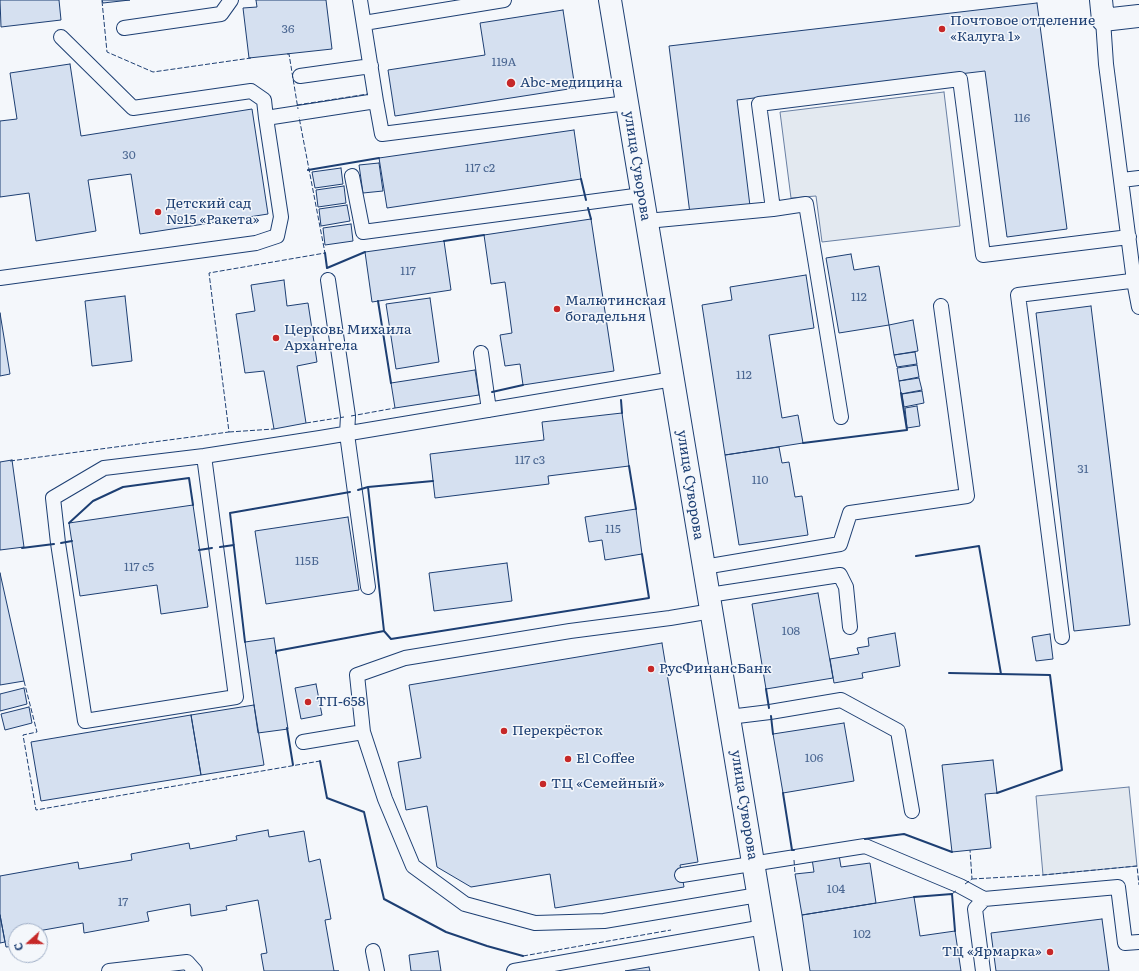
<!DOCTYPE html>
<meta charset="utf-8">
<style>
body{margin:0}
#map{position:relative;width:1139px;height:971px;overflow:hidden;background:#f4f7fb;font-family:Literata,serif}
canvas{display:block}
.north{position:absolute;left:8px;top:923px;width:40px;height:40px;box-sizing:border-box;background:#f4f7fb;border:1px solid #9eadc5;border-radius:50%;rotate:249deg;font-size:11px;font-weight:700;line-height:16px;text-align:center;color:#1d3f73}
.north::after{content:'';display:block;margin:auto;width:14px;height:18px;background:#c62828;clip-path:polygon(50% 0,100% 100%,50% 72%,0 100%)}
</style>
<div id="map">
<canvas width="1139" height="971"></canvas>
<div class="north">С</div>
</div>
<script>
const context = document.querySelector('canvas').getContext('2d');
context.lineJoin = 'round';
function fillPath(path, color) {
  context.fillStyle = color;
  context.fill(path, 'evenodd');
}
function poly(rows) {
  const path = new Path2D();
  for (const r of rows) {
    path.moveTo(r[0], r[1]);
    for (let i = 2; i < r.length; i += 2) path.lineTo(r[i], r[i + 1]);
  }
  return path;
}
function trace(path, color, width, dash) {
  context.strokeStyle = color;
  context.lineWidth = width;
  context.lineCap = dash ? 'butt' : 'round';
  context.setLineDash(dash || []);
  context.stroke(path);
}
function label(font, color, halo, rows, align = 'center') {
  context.font = font + ' Literata,serif';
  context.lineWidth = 3;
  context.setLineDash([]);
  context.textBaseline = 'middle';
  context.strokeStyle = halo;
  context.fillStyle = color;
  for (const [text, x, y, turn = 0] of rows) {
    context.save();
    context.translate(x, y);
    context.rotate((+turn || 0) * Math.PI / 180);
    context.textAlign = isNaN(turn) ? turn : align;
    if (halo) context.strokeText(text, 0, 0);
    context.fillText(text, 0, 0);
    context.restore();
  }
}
const green = poly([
 [944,92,960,226,822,242,816,196,791,198,780,112,944,92],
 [1129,787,1137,866,1043,875,1036,796,1129,787]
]);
fillPath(green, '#e3e9f0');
trace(green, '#687fa3', 1);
const building = poly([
 [0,0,59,0,61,20,1,27,0,0],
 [102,0,130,0,103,3,102,0],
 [256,0,326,0,332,49,249,58,243,8,257,7,256,0],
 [1037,3,1067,229,1007,237,985,71,737,100,750,206,690,214,669,46,1037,3],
 [563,10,575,88,395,116,388,70,485,55,480,23,563,10],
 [70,64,81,136,252,109,268,214,140,234,131,174,88,180,96,231,36,241,29,193,0,197,0,121,17,119,10,73,70,64],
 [574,130,581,179,387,208,379,158,574,130],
 [379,163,383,191,363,193,359,165,379,163],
 [341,168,343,184,315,188,312,172,341,168],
 [344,186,346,203,318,207,316,190,344,186],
 [347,205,350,221,321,226,319,209,347,205],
 [591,219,614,371,523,385,520,364,505,366,500,335,512,333,505,282,491,284,484,235,591,219],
 [351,224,353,241,325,245,323,228,351,224],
 [444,241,451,290,372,302,365,252,444,241],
 [851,254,854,270,879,266,889,325,839,333,826,258,851,254],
 [806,275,814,328,769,335,782,418,798,415,803,443,725,455,702,305,732,300,730,287,806,275],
 [284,280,287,306,308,303,317,362,297,366,306,423,274,429,264,371,245,373,236,314,255,311,251,285,284,280],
 [125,296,132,361,92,366,85,301,125,296],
 [430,298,439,362,396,369,386,304,430,298],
 [1091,306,1130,625,1074,631,1036,313,1091,306],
 [0,313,10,374,0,376,0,313],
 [913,320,918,351,894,355,889,325,913,320],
 [915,352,917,364,897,367,894,355,915,352],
 [917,365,919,377,899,381,897,368,917,365],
 [475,370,479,395,395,408,391,383,475,370],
 [919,378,922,390,901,394,899,381,919,378],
 [922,391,924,403,904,407,902,394,922,391],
 [917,406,920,426,907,428,905,408,917,406],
 [622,413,629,466,548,476,549,484,435,498,430,454,544,440,542,422,622,413],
 [779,447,782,463,789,462,795,497,802,496,808,535,739,545,725,455,779,447],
 [12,460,24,547,0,550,0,462,12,460],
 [193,505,208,607,161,614,157,585,80,596,69,523,193,505],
 [636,509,642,554,605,560,602,540,589,542,585,517,636,509],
 [348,517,359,590,266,604,255,531,348,517],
 [507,563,512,601,434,611,429,573,507,563],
 [0,573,24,681,0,685,0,573],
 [818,593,833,678,766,689,752,604,818,593],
 [895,633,900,666,862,673,863,678,834,683,830,659,859,654,857,648,869,646,868,638,895,633],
 [1050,634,1053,659,1036,661,1032,637,1050,634],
 [274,638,288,729,258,733,245,642,274,638],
 [662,643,698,862,680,865,684,887,555,908,550,874,471,887,437,867,427,806,406,810,398,762,421,758,409,685,662,643],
 [316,684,322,715,301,719,295,688,316,684],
 [24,688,27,704,0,711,0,694,24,688],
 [254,705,264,765,201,775,191,715,254,705],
 [29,707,32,723,5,730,1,714,29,707],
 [191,715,201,775,41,801,31,742,191,715],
 [844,723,854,781,783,793,773,734,844,723],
 [993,760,997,793,985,794,991,848,952,852,942,765,993,760],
 [268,830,269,837,304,831,309,862,320,859,331,919,325,920,334,971,339,971,264,971,261,954,267,953,258,900,226,906,227,910,191,916,190,904,147,912,149,921,84,933,83,923,38,931,16,931,16,946,6,947,0,915,0,876,78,862,79,869,132,860,131,854,189,843,190,849,237,840,236,836,268,830],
 [839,855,841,867,870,863,876,903,802,915,795,874,814,872,812,859,839,855],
 [914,897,920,936,955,931,961,971,810,971,802,915,914,897],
 [0,915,5,942,0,943,0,915],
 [1102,919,1109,971,996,971,991,933,1102,919],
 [438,951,441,971,411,971,409,955,438,951],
 [649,967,650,971,625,971,649,967]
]);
fillPath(building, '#d5e0f0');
trace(building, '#1d3f73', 1);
const service = poly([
 [1103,20,1106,64,1134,281,1139,307],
 [364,23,504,0],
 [124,28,221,14,231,0],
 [61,37,133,108,251,91,264,100,266,118,376,101,360,0],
 [300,76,371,66],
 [376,101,382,134,627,103],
 [352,176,363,232,642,195],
 [1122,180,1139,178],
 [773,209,759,104,960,79,983,255,1129,237],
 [647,221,773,209,806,204,841,417],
 [0,278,256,243,277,236,281,217,266,118],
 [328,280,348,416,347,434,368,587],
 [481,353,489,410],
 [204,456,236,697,85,721,58,543,53,498,104,468,204,456,320,438,673,379],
 [704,567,840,544,850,513,967,496,941,306],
 [709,595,840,575,846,587,850,627],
 [712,611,670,618,570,631,405,658,357,675,363,732,385,799,413,866,465,904,535,923,604,921,758,895],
 [1062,637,1018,295,1139,280],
 [729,717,770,712,841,700,898,731,912,811],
 [303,742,363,732],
 [682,875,865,846,960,886,984,899,1118,887,1125,943,1139,942],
 [373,951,377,971],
 [109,971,187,962,195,971],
 [514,971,764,927],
 [983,971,975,909,984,899]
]);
const minor = poly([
 [1101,0,1103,20,1139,16]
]);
const tertiary = poly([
 [610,0,771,971]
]);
trace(service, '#1d3f73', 16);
trace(minor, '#1d3f73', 24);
trace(tertiary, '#1d3f73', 24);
trace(service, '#f4f7fb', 14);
trace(minor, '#f4f7fb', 22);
trace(tertiary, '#f4f7fb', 22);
trace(poly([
 [102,1,107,52,153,72,251,58],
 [287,54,289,54,298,109],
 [297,105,368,94],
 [351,416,395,408],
 [306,423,344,417],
 [229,432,274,429],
 [10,461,229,432,209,273,325,253,299,117],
 [24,681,37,732,23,735,36,810,320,761],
 [794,860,795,874],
 [972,879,1043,875,1137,866,1139,885],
 [965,884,972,879,970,850],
 [952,894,957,890],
 [523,956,671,930]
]), '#1d3f73', 1, [5, 2]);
trace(poly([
 [308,170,379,158],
 [581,179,586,200],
 [588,208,591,219],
 [444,241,484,235],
 [325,253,327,268,365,252],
 [378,301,391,383],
 [492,392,523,385],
 [621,400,622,413],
 [803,443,907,430,901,393],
 [629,466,636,509],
 [358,490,368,487,433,481],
 [69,523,93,501,123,487,189,478,193,505],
 [61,543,72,541],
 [220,547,234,545],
 [22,548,54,544],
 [199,550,212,548],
 [916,556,979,546,1001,674],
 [384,631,391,639,649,598,642,554],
 [245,642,230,513,350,492],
 [276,653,276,651,384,631,368,487],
 [949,673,1050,675,1062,770,997,793],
 [766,689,769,708],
 [771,716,773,734],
 [287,728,293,765],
 [320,761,327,798,364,812,384,899,446,932,487,946,523,956],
 [783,793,792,850,794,850],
 [865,839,904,834,952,852],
 [914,897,952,894,955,931]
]), '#1d3f73', 2);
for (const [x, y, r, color] of [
 [942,29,4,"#c62828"],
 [511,83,5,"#c62828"],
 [158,212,4,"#c62828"],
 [557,309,4,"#c62828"],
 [276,338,4,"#c62828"],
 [651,669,4,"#c62828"],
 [308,702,4,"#c62828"],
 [504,731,4,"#c62828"],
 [568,759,4,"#c62828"],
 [543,784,4,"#c62828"],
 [1050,952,4,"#c62828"]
]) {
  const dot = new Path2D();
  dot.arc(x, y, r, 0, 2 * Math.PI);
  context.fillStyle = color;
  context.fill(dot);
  trace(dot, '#f4f7fb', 1.5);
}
label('12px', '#4b6792', null, [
 ["36",288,29],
 ["119А",504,62],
 ["116",1022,118],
 ["30",129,155],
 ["117 с2",480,168],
 ["117",408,271],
 ["112",859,297],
 ["112",744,375],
 ["117 с3",530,460],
 ["31",1083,469],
 ["110",760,480],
 ["115",613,529],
 ["115Б",307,561],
 ["117 с5",139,567],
 ["108",791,631],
 ["106",814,758],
 ["104",836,889],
 ["17",123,902],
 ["102",862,934]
]);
label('14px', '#1d3f73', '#f4f7fb', [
 ["Почтовое отделение",950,21],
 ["«Калуга 1»",950,37],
 ["Abc-медицина",520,83],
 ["Детский сад",166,204],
 ["№15 «Ракета»",166,220],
 ["Малютинская",565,301],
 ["богадельня",565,317],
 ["Церковь Михаила",284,330],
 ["Архангела",284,346],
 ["РусФинансБанк",659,669],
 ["ТП-658",316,702],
 ["Перекрёсток",512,731],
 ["El Coffee",576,759],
 ["ТЦ «Семейный»",551,784],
 ["ТЦ «Ярмарка»",1042,952,"right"]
], 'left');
label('14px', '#1d3f73', '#f4f7fb', [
 ["улица Суворова",637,166,81],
 ["улица Суворова",690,485,81],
 ["улица Суворова",744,805,81]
]);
</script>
